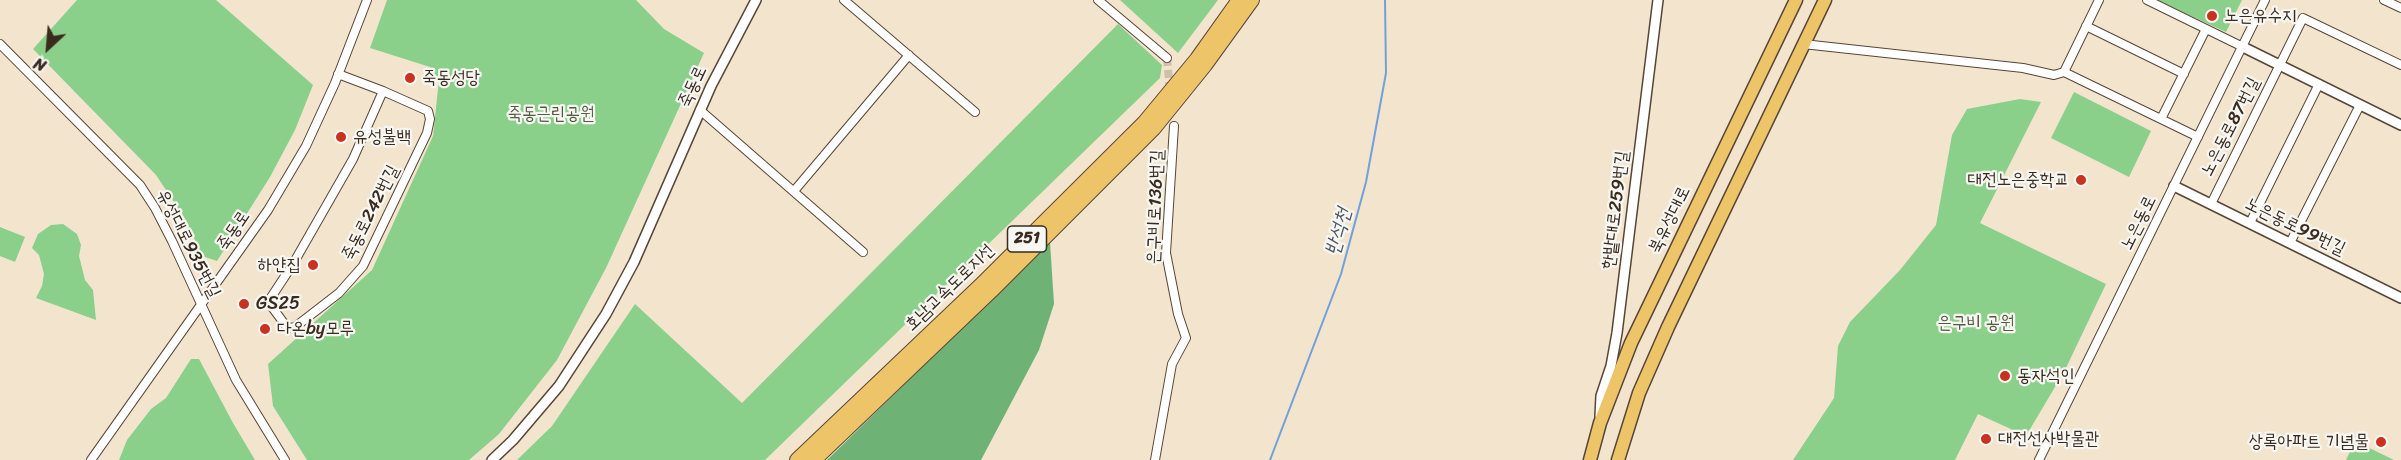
<!DOCTYPE html>
<meta charset="utf-8">
<style>
body{margin:0}
#map{position:relative;width:2401px;height:460px;overflow:hidden;background:#f3e4ce;font-family:Sriracha,sans-serif}
canvas{display:block}
.north{position:absolute;left:18px;top:18px;width:60px;height:60px;-webkit-text-stroke:4px #f6f6f2;paint-order:stroke;rotate:206deg;font-size:16px;font-weight:700;line-height:24px;text-align:center;color:#3b2a1e}
.north::after{content:'';display:block;margin:auto;width:21px;height:27px;background:#3b2a1e;clip-path:polygon(50% 0,100% 100%,50% 72%,0 100%)}
</style>
<div id="map">
<canvas width="2401" height="460"></canvas>
<div class="north">N</div>
</div>
<script>
const context = document.querySelector('canvas').getContext('2d');
context.lineJoin = 'round';
function fillPath(path, color) {
  context.fillStyle = color;
  context.fill(path, 'evenodd');
}
function poly(rows) {
  const path = new Path2D();
  for (const r of rows) {
    path.moveTo(r[0], r[1]);
    for (let i = 2; i < r.length; i += 2) path.lineTo(r[i], r[i + 1]);
  }
  return path;
}
function trace(path, color, width, dash) {
  context.strokeStyle = color;
  context.lineWidth = width;
  context.lineCap = dash ? 'butt' : 'round';
  context.setLineDash(dash || []);
  context.stroke(path);
}
function label(font, color, halo, rows, align = 'center') {
  context.font = font + ' Sriracha,"Poor Story",sans-serif';
  context.lineWidth = 4.5;
  context.setLineDash([]);
  context.textBaseline = 'middle';
  context.strokeStyle = halo;
  context.fillStyle = color;
  for (const [text, x, y, turn = 0] of rows) {
    context.save();
    context.translate(x, y);
    context.rotate((+turn || 0) * Math.PI / 180);
    context.textAlign = isNaN(turn) ? turn : align;
    if (halo) context.strokeText(text, 0, 0);
    context.fillText(text, 0, 0);
    context.restore();
  }
}
fillPath(poly([
 [77,0,216,0,313,85,295,130,270,177,217,261,202,256,186,220,156,175,33,49],
 [387,0,636,0,664,29,704,53,606,268,557,360,499,434,469,460,307,460,273,406,268,364,372,270,433,136,439,80,430,67,370,48],
 [1120,0,1218,0,1178,53],
 [2156,0,2242,0,2226,32],
 [1118,24,1162,65,1160,78,765,460,517,460,552,426,635,304,742,403],
 [2074,92,2151,131,2129,177,2051,138],
 [2020,99,2041,102,1980,223,2106,284,2065,370,2026,436,1978,414,1955,460,1793,460,1834,398,1838,346,1850,322,1900,270,1936,225,1952,135,1967,109],
 [63,224,77,234,81,245,79,256,85,280,93,290,96,320,36,298,42,286,44,274,39,255,32,248,38,234,51,225],
 [0,227,25,237,15,262,0,256],
 [191,359,199,359,233,423,255,460,119,460,127,440,151,409,166,398],
 [2355,441,2394,460,2346,460]
]), '#8ad08a');
fillPath(poly([
 [1050,242,1054,304,1039,350,981,460,827,460]
]), '#6fb276');
trace(poly([
 [1270,460,1341,274,1366,182,1386,73,1385,0]
]), '#70a1da', 2);
trace(poly([
 [1167,58,1170,92]
]), '#cebfab', 8, [8, 4]);
const minor = poly([
 [844,0,975,112],
 [1098,0,1167,58],
 [2099,0,2064,72,2198,137],
 [2147,0,2243,47],
 [2384,0,2401,8],
 [2086,26,2184,74],
 [0,44,140,185,155,208,172,241,236,380,285,460],
 [1803,44,2023,68,2054,75,2064,72],
 [338,74,383,91,353,159,293,264,270,299,272,307,286,326,291,328,295,327,339,293,363,266,427,133,430,119,428,111,383,91],
 [700,110,863,252],
 [2161,119,2206,29],
 [794,191,909,55],
 [2211,204,2303,18,2401,65],
 [2250,223,2319,84],
 [2290,243,2360,105],
 [91,460,268,210,306,146,335,83,367,0],
 [1155,460,1172,364,1186,338,1178,314,1166,253,1174,126],
 [2039,460,2265,0]
]);
const tertiary = poly([
 [2243,47,2401,125],
 [2174,186,2401,298],
 [1600,416,1601,396,1611,366,1617,333,1658,0],
 [492,460,513,440,559,386,606,314,634,262,711,86,756,0]
]);
const primary = poly([
 [1590,460,1600,423,1631,343,1796,0],
 [1618,460,1639,393,1668,327,1825,0]
]);
const motorway = poly([
 [797,460,982,284,1144,123,1197,59,1239,0],
 [814,460,991,291,1154,128,1205,65,1252,0]
]);
trace(minor, '#574638', 10);
trace(tertiary, '#574638', 12);
trace(primary, '#574638', 15);
trace(motorway, '#574638', 16);
trace(minor, '#fff', 8);
trace(tertiary, '#fff', 9);
trace(primary, '#eec469', 12);
trace(motorway, '#eec469', 14);
for (const [x, y, r, color] of [
 [2212,16,6,"#c8321e"],
 [410,78,6,"#c8321e"],
 [341,137,6,"#c8321e"],
 [2081,180,6,"#c8321e"],
 [313,265,6,"#c8321e"],
 [244,304,6,"#c8321e"],
 [265,329,6,"#c8321e"],
 [2005,376,6,"#c8321e"],
 [1986,439,6,"#c8321e"],
 [2381,442,6,"#c8321e"]
]) {
  const dot = new Path2D();
  dot.arc(x, y, r, 0, 2 * Math.PI);
  context.fillStyle = color;
  context.fill(dot);
  trace(dot, '#f6f6f2', 2);
}
for (const [x, y, w] of [
 [1027,239,39]
]) {
  const box = new Path2D();
  box.roundRect(x - w / 2, y - 13, w, 26, 4.5);
  context.fillStyle = '#f6f6f2';
  context.fill(box);
  trace(box, '#3b2a1e', 1.5);
}
label('bold 16px', '#3b2a1e', null, [
 ["251",1027,239]
]);
label('18px', '#3b2a1e', '#f6f6f2', [
 ["노은유수지",2224,16],
 ["죽동성당",422,78],
 ["유성불백",353,137],
 ["대전노은중학교",2069,180,"right"],
 ["하얀집",301,265,"right"],
 ["GS25",256,304],
 ["다온by모루",277,329],
 ["동자석인",2017,376],
 ["대전선사박물관",1998,439],
 ["상록아파트 기념물",2369,442,"right"]
], 'left');
label('18px', '#3b2a1e', '#f6f6f2', [
 ["죽동로",693,87,-65],
 ["노은동로87번길",2231,127,-63],
 ["은구비로136번길",1156,207,-88],
 ["한밭대로259번길",1616,210,-83],
 ["죽동로242번길",371,213,-63],
 ["북유성대로",1670,220,-64],
 ["노은동로",2139,223,-64],
 ["노은동로99번길",2295,227,26],
 ["죽동로",234,231,-56],
 ["유성대로935번길",188,244,63],
 ["호남고속도로지선",950,288,-44]
]);
label('18px', '#535c3e', '#f6f6f2', [
 ["죽동근린공원",551,114],
 ["은구비 공원",1976,323]
]);
label('italic 20px', '#4e5460', '#f6f6f2', [
 ["반석천",1339,232,-74]
]);
</script>
